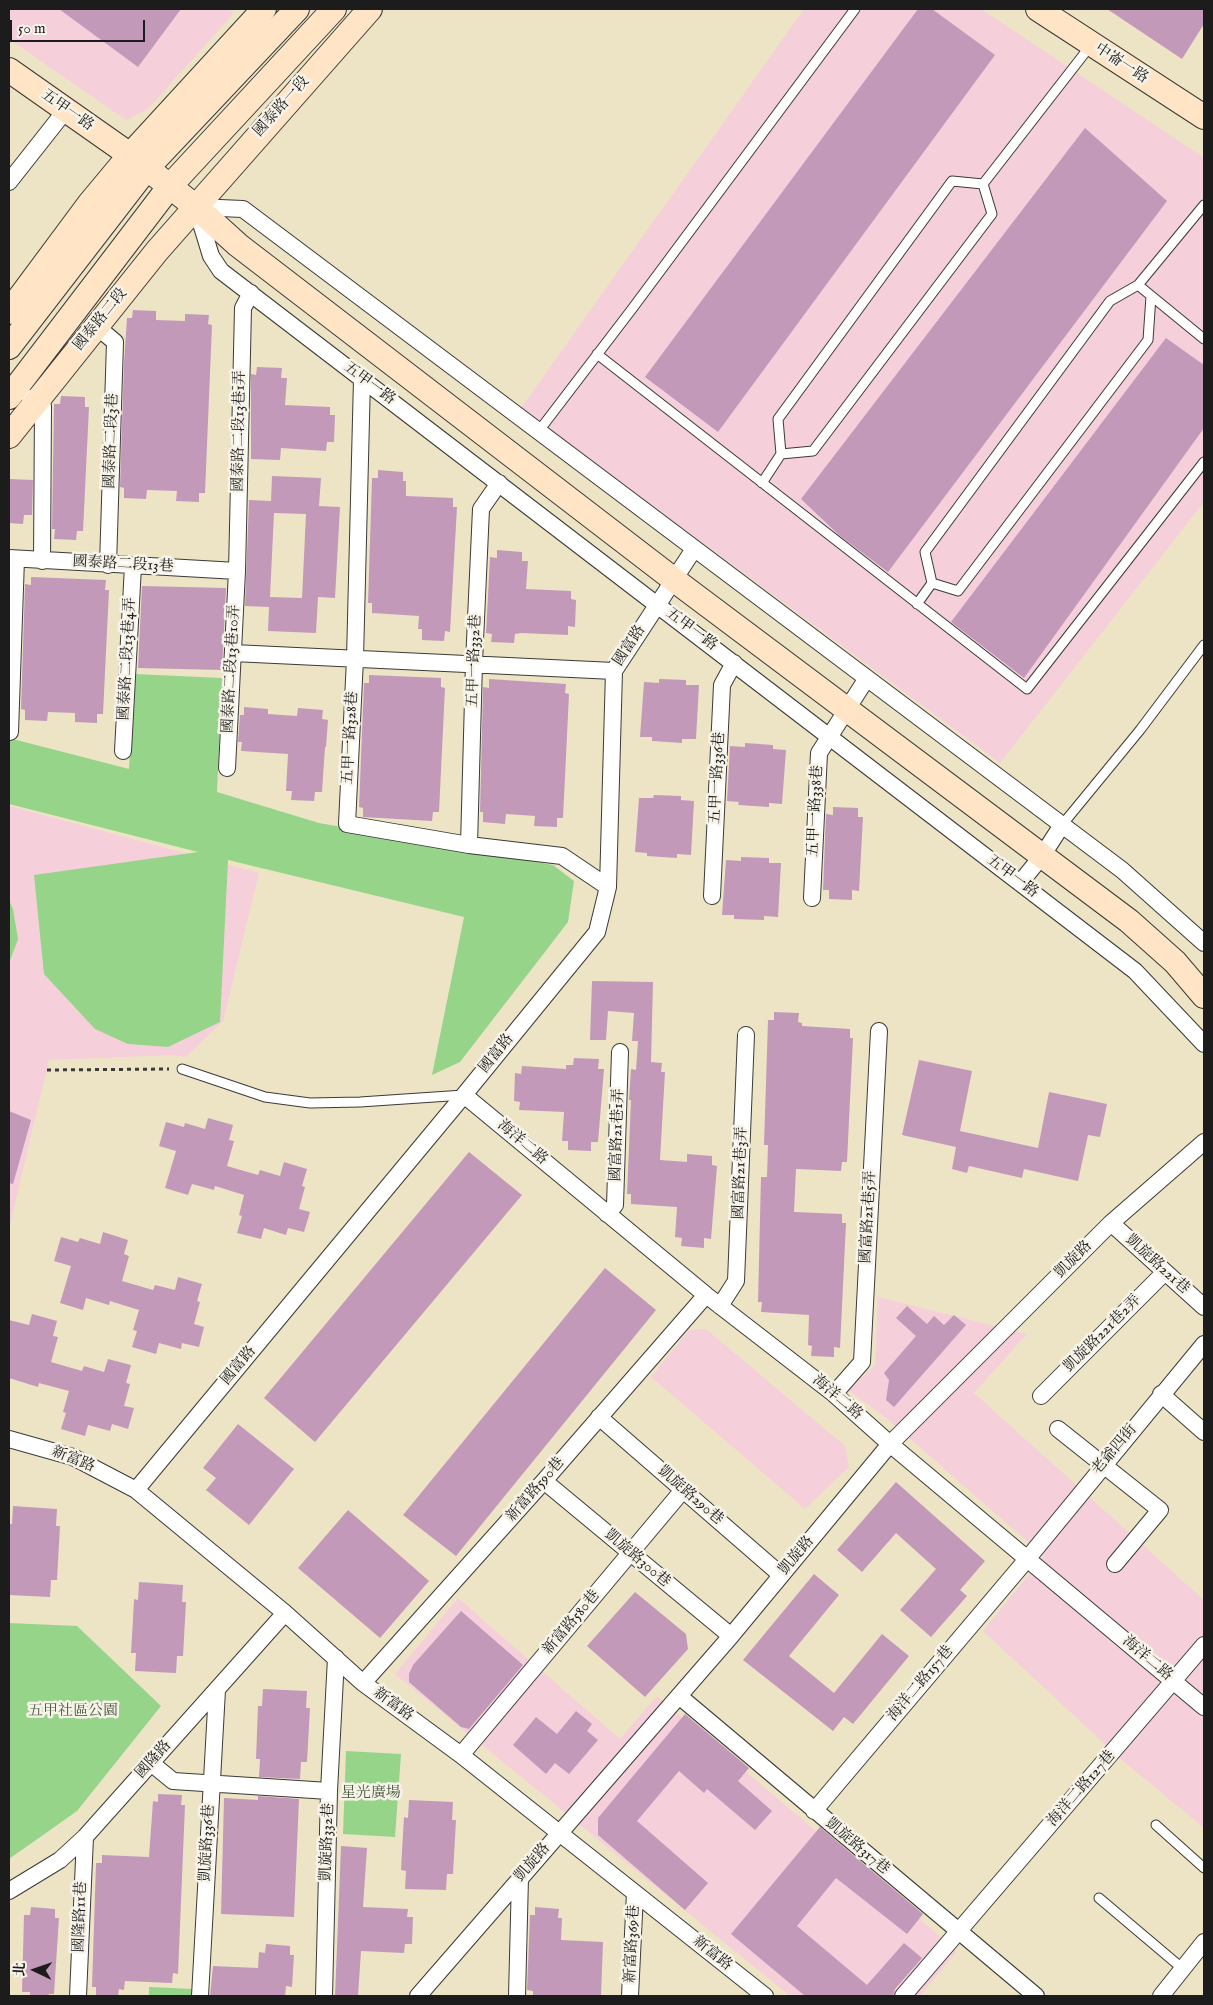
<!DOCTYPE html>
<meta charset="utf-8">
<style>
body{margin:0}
#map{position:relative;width:1213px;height:2005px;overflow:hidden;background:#ede4c6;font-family:"IM FELL English","Noto Serif TC",serif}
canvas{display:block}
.frame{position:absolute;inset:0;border:10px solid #1c1c1c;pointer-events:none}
.north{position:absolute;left:10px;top:1945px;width:50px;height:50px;-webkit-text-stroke:4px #f7f3e8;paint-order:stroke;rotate:273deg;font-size:14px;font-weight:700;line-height:20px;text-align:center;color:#1c1c1c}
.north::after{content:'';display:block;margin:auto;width:18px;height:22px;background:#1c1c1c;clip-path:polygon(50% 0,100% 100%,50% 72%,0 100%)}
.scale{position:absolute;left:10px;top:20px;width:135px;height:22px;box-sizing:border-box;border:2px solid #1c1c1c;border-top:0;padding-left:6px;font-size:15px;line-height:18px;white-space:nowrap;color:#1c1c1c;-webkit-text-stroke:4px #f7f3e8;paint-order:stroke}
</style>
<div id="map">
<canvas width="1213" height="2005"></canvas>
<div class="frame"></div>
<div class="north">北</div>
<div class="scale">50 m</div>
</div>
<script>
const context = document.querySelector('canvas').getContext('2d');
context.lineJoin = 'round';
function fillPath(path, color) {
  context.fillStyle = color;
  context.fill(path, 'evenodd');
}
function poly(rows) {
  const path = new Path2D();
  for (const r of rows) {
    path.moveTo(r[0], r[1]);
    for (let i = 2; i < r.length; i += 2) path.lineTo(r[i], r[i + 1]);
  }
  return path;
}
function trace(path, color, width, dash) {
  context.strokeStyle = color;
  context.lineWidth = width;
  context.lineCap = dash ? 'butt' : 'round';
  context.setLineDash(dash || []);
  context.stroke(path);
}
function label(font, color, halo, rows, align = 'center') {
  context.font = font + ' "IM FELL English","Noto Serif TC",serif';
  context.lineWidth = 5;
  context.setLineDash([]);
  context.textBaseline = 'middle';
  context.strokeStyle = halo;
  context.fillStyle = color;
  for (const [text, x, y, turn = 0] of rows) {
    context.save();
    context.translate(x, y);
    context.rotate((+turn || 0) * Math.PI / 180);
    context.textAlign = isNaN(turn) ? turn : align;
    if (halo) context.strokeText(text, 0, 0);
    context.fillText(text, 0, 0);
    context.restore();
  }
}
fillPath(poly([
 [9,9,227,9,234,13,147,110,126,120,9,39],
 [804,9,981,9,1204,158,1204,502,1000,763,521,408],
 [9,806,259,873,223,1021,186,1057,173,1055,49,1060,9,1229],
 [878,1297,1027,1334,974,1393,1204,1600,1204,1828,1123,1761,983,1631,1044,1556,885,1417,848,1390,875,1365],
 [706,1329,845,1446,849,1467,805,1509,651,1377,689,1330],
 [458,1598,620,1739,657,1696,957,1951,920,1996,790,1996,395,1674]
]), '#f5cfda');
fillPath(poly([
 [134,674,222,678,217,792,319,823,553,865,574,881,568,922,460,1062,432,1075,464,917,228,860,220,1022,168,1047,128,1044,95,1029,44,974,34,875,198,852,9,804,9,738,129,769],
 [9,900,13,909,18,939,9,963],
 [9,1623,77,1626,161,1706,77,1811,9,1859],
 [346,1751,401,1754,395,1837,343,1834],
 [149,1987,193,1989,193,1996,149,1996]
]), '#96d48a');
fillPath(poly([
 [59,9,181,9,138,67],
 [918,9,932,9,995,55,718,432,645,377],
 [1107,9,1204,9,1204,24,1182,59],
 [1085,128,1167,201,888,572,840,536,801,499],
 [133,310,156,311,156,320,185,321,185,314,209,315,208,324,212,325,205,493,199,493,199,502,176,501,177,491,147,490,146,499,124,498,124,488,120,487,124,363,127,318,132,318],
 [1166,338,1204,365,1204,428,1024,678,951,622],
 [257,367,282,368,281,378,287,378,285,405,330,407,330,415,335,415,334,442,327,442,326,451,281,448,280,460,251,459,251,374,256,375],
 [61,396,85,397,85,407,89,407,83,531,77,531,76,540,54,539,55,529,52,529,54,404,60,404],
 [378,470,403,472,403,481,406,481,406,496,453,498,453,507,457,507,450,632,445,631,444,641,422,640,422,629,418,629,419,616,372,613,372,603,368,603,372,478,378,478],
 [272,476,321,478,319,506,340,507,335,598,318,597,316,633,268,631,269,607,245,606,249,500,271,501],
 [274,513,306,514,302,598,270,597],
 [9,479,33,480,32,515,24,515,23,524,9,523],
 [497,550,522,552,522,561,528,561,526,589,571,591,571,599,576,600,575,627,568,626,568,635,521,633,515,634,514,643,491,642,492,634,486,633,490,557,497,558],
 [31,577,106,580,105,590,109,590,103,714,97,714,97,723,75,722,75,713,48,712,47,721,25,720,25,710,21,709,25,584,31,585],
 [142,586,226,588,222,670,138,668],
 [369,675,441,678,441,687,445,688,439,812,433,812,432,821,363,817,363,808,359,807,364,683,369,683],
 [489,679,566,684,565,693,569,694,563,818,557,818,557,827,534,826,535,816,506,814,505,824,483,822,483,812,480,812,483,687,489,688],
 [659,679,686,680,686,685,699,685,696,739,682,739,682,743,652,741,652,737,640,737,644,682,659,683],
 [244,707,268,709,268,714,297,716,298,708,323,710,322,719,328,720,326,747,325,747,322,792,315,792,314,801,291,800,292,791,286,791,288,754,241,751,242,742,238,742,240,715,244,715],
 [745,743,773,745,773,749,786,750,782,804,769,803,769,807,738,805,739,802,727,801,730,746,745,747],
 [654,795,681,796,681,800,694,801,691,855,677,854,677,858,647,856,647,853,635,852,639,798,653,798],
 [833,807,858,808,858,817,863,817,859,891,852,890,852,900,829,899,829,890,823,890,826,814,833,815],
 [741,857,769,858,769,863,781,863,778,917,764,916,764,920,734,919,734,915,722,915,726,860,741,861],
 [592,981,653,982,651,1062,662,1063,661,1072,665,1072,660,1160,687,1162,687,1154,712,1156,712,1165,717,1166,711,1239,704,1238,704,1248,681,1246,682,1238,675,1237,677,1207,631,1204,631,1194,627,1194,631,1100,629,1100,631,1069,636,1070,638,1041,632,1041,634,1013,608,1011,606,1040,590,1040],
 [774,1012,799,1013,798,1022,802,1023,802,1026,850,1029,850,1038,853,1038,847,1162,842,1162,841,1171,796,1169,794,1212,842,1214,842,1223,846,1223,840,1348,834,1347,834,1357,811,1356,812,1346,808,1345,809,1315,761,1312,762,1302,758,1302,761,1177,767,1177,768,1145,764,1145,768,1020,774,1020],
 [574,1058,599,1059,598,1069,604,1069,598,1142,591,1142,591,1151,568,1150,568,1141,562,1141,564,1112,519,1110,520,1102,514,1101,515,1073,521,1074,522,1066,566,1069,566,1065,573,1065],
 [919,1060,972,1071,960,1131,1038,1148,1049,1092,1107,1104,1100,1137,1088,1135,1078,1181,1024,1169,1022,1178,969,1166,967,1173,952,1169,956,1147,902,1135],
 [9,1111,31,1120,13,1184,9,1183],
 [208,1118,233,1125,229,1140,234,1141,227,1166,258,1175,260,1170,280,1176,284,1162,307,1169,302,1186,305,1187,299,1209,310,1212,304,1232,288,1228,286,1235,264,1228,261,1239,237,1233,242,1216,239,1215,244,1195,215,1186,214,1190,192,1184,188,1195,165,1188,176,1151,159,1146,166,1122,184,1127,185,1123,205,1129],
 [469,1152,522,1195,315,1442,264,1398],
 [103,1232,128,1240,124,1254,129,1256,122,1281,153,1290,155,1285,175,1290,178,1277,202,1284,197,1301,200,1302,194,1324,204,1327,199,1347,182,1343,181,1349,159,1343,156,1354,132,1347,137,1331,133,1330,139,1310,110,1301,109,1305,86,1298,83,1310,60,1303,71,1266,54,1261,61,1237,78,1242,80,1238,100,1244],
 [605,1268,656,1310,456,1556,403,1515],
 [907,1306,927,1324,934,1316,944,1325,954,1315,966,1325,894,1407,886,1400,889,1380,884,1373,916,1336,896,1318],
 [32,1314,57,1321,53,1336,58,1337,51,1362,82,1371,84,1366,104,1372,108,1359,131,1365,126,1383,130,1384,124,1406,134,1408,128,1429,112,1424,110,1431,88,1425,85,1436,61,1429,66,1413,63,1412,69,1391,39,1383,38,1387,9,1378,9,1320,29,1325],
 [238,1424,294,1469,249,1525,206,1490,216,1478,203,1468],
 [896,1482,985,1561,960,1590,967,1596,931,1637,900,1610,936,1569,896,1533,862,1572,837,1550],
 [13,1506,57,1509,56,1526,60,1526,57,1580,51,1580,50,1597,9,1595,9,1524,12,1524],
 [348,1510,429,1581,380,1638,298,1568],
 [814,1574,839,1595,789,1656,834,1693,882,1634,909,1656,853,1724,844,1717,833,1731,743,1660],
 [139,1582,183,1585,182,1602,186,1602,183,1656,177,1656,176,1673,135,1671,136,1653,131,1653,133,1619,134,1599,138,1600],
 [635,1592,686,1634,688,1649,645,1697,587,1646],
 [461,1611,523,1665,469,1729,461,1727,409,1682,409,1674,413,1665],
 [263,1689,307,1691,306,1708,310,1708,307,1762,301,1762,300,1779,259,1777,260,1759,256,1759,258,1706,262,1706],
 [576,1711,592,1724,587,1731,598,1740,569,1774,555,1763,546,1774,513,1745,536,1717,557,1734],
 [685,1714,749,1768,738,1781,772,1811,755,1830,707,1789,704,1793,679,1771,637,1821,708,1883,685,1910,598,1835,598,1818],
 [158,1794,182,1795,181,1805,185,1805,178,1974,173,1973,172,1983,125,1981,124,1990,119,1989,118,1996,96,1996,96,1987,92,1987,96,1863,102,1863,102,1855,149,1857,153,1801,158,1802],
 [258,1796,299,1799,294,1917,221,1914,224,1798,258,1800],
 [409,1800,453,1802,452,1820,456,1820,453,1874,447,1874,446,1890,405,1889,406,1871,401,1870,402,1851,404,1817,408,1818],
 [820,1827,923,1914,907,1934,836,1878,797,1926,867,1985,904,1943,922,1958,895,1989,893,1996,805,1996,731,1934],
 [341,1846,367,1848,363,1907,408,1909,407,1917,413,1917,412,1944,405,1944,404,1953,361,1951,358,1996,335,1996],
 [31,1907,55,1909,55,1918,59,1918,54,1994,49,1994,48,1996,30,1996,30,1992,22,1992,24,1915,30,1915],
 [535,1907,559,1909,558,1918,562,1918,561,1940,603,1942,601,1996,533,1996,533,1991,527,1990,530,1915,535,1915],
 [266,1944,290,1946,290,1955,294,1955,292,1987,286,1986,285,1996,210,1996,213,1966,258,1968,259,1952,265,1953]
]), '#c399ba');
const lane = poly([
 [983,184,1091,45],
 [1138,285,1204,339],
 [597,354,1027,689,1204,462],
 [538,432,632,309,855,9],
 [762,483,781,454,813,451,992,214,983,184,952,181,778,419,781,454],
 [932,583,925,552,1110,301,1138,285,1204,205],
 [917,604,932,583,958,591,1148,340,1151,296],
 [1062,825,1140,730,1204,645],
 [182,1069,265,1097,310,1103,360,1102,464,1095],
 [1156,1825,1204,1868],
 [1099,1898,1183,1969]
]);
const street = poly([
 [9,182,65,111],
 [96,326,115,342,108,565],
 [362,379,355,659,347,824,469,845,562,856,608,887],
 [30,398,37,399,43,406,42,561],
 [9,558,237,571],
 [233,653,614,671],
 [10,732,16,559],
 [123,751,133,566],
 [227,768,237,571,243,308,251,293],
 [469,845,474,663,481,509,499,483],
 [1020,883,1042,856,1062,825],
 [712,896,722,685,734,663],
 [812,898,819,753,867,678],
 [1204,943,1122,870,243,209,196,207,211,256,221,271,1135,971,1204,1044],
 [464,1095,706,1295,834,1394,890,1444,1204,1707],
 [607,1214,615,1205,620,1052],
 [1111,1223,1204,1307],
 [720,1306,736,1281,746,1035],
 [834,1394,862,1362,879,1031],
 [1161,1394,1204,1432],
 [1041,1396,1165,1272],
 [599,1417,781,1575],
 [1058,1429,1160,1510,1115,1564],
 [9,1439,73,1457,136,1490,285,1613,363,1683,461,1755,765,1996],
 [544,1481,731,1636],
 [136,1490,464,1095,597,932,608,887,614,671,694,549],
 [363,1683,544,1481,706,1295],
 [679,1696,1036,1996],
 [461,1755,683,1490],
 [151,1763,173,1781,329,1791],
 [814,1811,1028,1558,1204,1344],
 [9,1891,60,1860,85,1837,285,1613],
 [78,1996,85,1837],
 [200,1996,217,1690],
 [324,1996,329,1791,336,1658],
 [418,1996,731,1636,890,1444,1111,1223,1204,1142],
 [517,1996,520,1878],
 [630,1996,635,1893],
 [903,1996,1204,1645],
 [1161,1996,1204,1942]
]);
const secondary = poly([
 [1038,9,1204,117],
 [9,70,130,155,196,207,238,245,673,579,1129,921,1175,962,1204,996],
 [9,312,90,203,130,155,264,9],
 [9,347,147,168,297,9],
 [9,397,170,186,334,9],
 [9,436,157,251,370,9]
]);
trace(lane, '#3b3a36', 11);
trace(street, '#3b3a36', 18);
trace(secondary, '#3b3a36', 26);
trace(poly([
 [47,1070,169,1069]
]), '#3b3a36', 3, [4, 4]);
trace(lane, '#fff', 9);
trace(street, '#fff', 16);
trace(secondary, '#ffe4c6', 24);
label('15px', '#1c1c1c', '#f7f3e8', [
 ["中崙一路",1121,64,33],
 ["國泰路一段",282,107,-48],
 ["五甲一路",67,111,35],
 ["國泰路二段",101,320,-51],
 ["五甲一路",369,384,37],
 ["國泰路二段13巷1弄",240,431,-89],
 ["國泰路二段3巷",112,441,-88],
 ["國泰路二段13巷",123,565,3],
 ["五甲一路",691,630,37],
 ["國富路",630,646,-57],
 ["國泰路二段13巷4弄",128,659,-87],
 ["五甲一路332巷",475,661,-88],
 ["國泰路二段13巷10弄",232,669,-87],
 ["五甲一路328巷",351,738,-87],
 ["五甲一路336巷",718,778,-87],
 ["五甲一路338巷",816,811,-87],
 ["五甲一路",1012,877,37],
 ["國富路",497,1054,-51],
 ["國富路21巷1弄",618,1135,-88],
 ["海洋二路",522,1143,40],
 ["國富路21巷3弄",741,1173,-88],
 ["國富路21巷5弄",869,1217,-87],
 ["凱旋路",1074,1260,-45],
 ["凱旋路221巷",1157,1265,42],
 ["凱旋路221巷2弄",1103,1334,-45],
 ["國富路",239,1366,-50],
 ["海洋二路",837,1398,40],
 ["老爺四街",1115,1450,-50],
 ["新富路",73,1460,22],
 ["新富路590巷",536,1490,-49],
 ["凱旋路290巷",690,1496,41],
 ["凱旋路",797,1556,-50],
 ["凱旋路300巷",637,1559,40],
 ["新富路580巷",572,1623,-50],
 ["海洋二路",1147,1659,40],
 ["海洋二路157巷",921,1684,-50],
 ["新富路",393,1705,36],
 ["國隆路",154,1760,-48],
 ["海洋二路127巷",1082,1789,-49],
 ["凱旋路332巷",328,1842,-88],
 ["凱旋路336巷",208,1843,-87],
 ["凱旋路317巷",857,1847,40],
 ["凱旋路",533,1863,-49],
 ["國隆路11巷",81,1917,-88],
 ["新富路369巷",633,1944,-87],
 ["新富路",712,1954,39]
]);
label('15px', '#475c42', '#f7f3e8', [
 ["五甲社區公園",73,1712],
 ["星光廣場",371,1794]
]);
</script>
